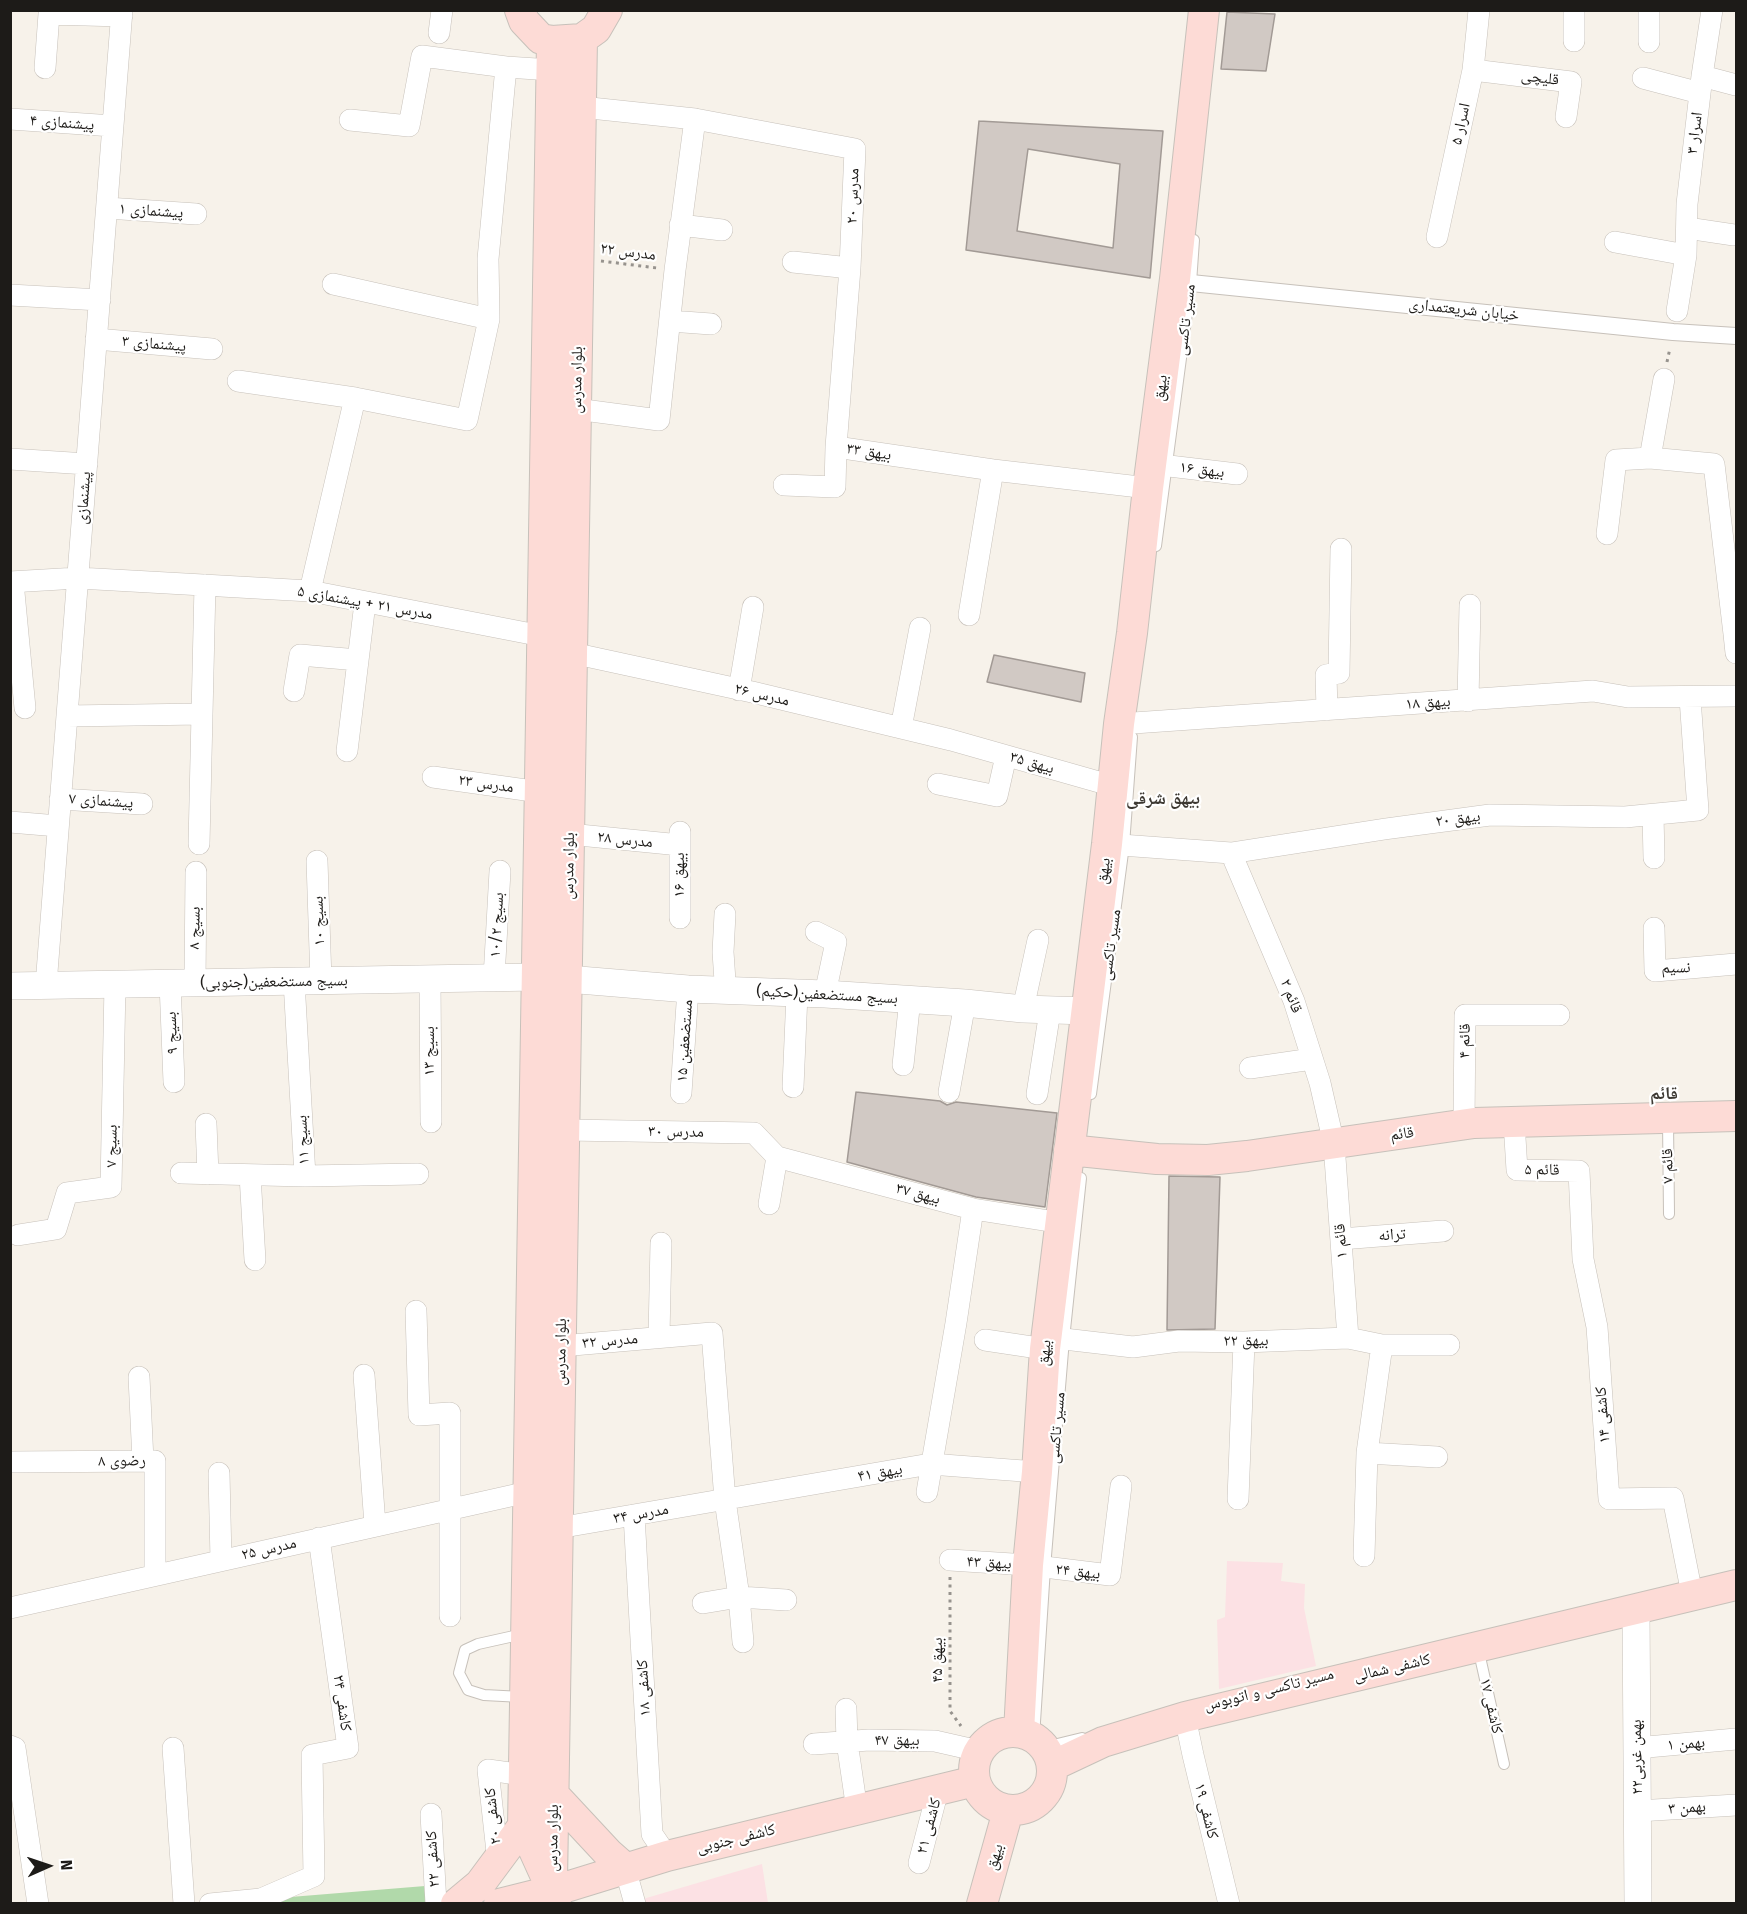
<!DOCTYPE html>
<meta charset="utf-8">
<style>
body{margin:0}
#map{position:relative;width:1747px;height:1914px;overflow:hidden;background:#f7f2ea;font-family:"Fira Sans",sans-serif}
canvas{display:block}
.frame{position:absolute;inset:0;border:12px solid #1d1b18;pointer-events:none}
.north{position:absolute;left:18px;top:1836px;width:60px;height:60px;-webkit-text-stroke:4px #fff;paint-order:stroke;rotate:87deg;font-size:16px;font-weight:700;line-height:24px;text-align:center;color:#1d1b18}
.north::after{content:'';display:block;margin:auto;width:21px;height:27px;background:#1d1b18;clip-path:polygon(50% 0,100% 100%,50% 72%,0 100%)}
</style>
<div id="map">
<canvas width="1747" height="1914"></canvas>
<div class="frame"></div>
<div class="north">N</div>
</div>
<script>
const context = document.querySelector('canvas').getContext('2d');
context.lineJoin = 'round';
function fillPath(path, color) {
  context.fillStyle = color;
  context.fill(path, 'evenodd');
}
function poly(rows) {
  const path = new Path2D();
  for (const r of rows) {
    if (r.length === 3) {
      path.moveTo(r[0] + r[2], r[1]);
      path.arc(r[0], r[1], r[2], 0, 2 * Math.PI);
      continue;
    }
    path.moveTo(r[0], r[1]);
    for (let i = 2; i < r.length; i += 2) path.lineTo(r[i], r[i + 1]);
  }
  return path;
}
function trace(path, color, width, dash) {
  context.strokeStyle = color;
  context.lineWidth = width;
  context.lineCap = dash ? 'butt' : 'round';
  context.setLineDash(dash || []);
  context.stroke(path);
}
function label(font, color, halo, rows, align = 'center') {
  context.font = font + ' "Fira Sans","Noto Naskh Arabic",sans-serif';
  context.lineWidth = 4.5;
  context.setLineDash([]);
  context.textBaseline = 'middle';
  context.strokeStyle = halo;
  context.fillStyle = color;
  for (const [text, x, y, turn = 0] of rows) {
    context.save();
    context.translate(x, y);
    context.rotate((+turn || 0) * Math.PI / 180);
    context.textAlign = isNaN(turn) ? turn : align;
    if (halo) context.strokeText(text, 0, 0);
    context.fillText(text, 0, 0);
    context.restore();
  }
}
fillPath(poly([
 [1227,1561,1283,1563,1281,1581,1305,1584,1304,1608,1316,1666,1219,1689,1217,1620,1225,1617],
 [762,1864,768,1903,626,1904]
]), '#fce1e4');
fillPath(poly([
 [425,1886,427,1904,205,1904]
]), '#b1d9aa');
const building = poly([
 [1227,12,1275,14,1266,71,1221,69,1227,12],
 [979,121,1163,131,1150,278,966,250,979,121],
 [1028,149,1120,164,1113,248,1017,231,1028,149],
 [994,655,1085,673,1081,702,987,682,994,655],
 [856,1092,940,1101,947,1105,956,1102,1057,1113,1045,1207,976,1197,847,1162,856,1092],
 [1169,1176,1220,1177,1215,1329,1167,1330,1169,1176]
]);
fillPath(building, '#d1c9c4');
trace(building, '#a29a95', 1.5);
const service = poly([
 [1156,546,1191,283,1194,240],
 [1091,1094,1124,845,1132,737],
 [1668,1121,1669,1214],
 [1478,1648,1504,1764],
 [522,1697,484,1695,468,1690,459,1673,465,1650,478,1644,523,1634],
 [1034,1737,1045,1568,1064,1339,1081,1178],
 [1045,1747,1082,1738]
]);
const pedestrian = poly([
 [1191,283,1673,332,1736,336]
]);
const minor = poly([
 [1574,10,1574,41],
 [1649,10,1649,42],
 [439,33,442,10],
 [506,67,552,70],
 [45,68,49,14,122,16],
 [1473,70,1571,82,1566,117],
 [1702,76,1736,85],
 [1643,78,1700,93],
 [581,107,695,119,855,149,850,268,836,447,835,487,784,485],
 [10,119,113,126],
 [350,120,409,126,422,56,506,67,488,259,489,319],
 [107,208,196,214],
 [680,225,722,230],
 [1687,228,1734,235],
 [1437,237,1473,70,1479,10],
 [1615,242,1686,255],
 [793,262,850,268],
 [10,295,100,300],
 [1677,311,1686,255,1687,204,1702,76,1712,10],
 [670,321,711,324],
 [96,339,212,349],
 [238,381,355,398],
 [576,409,659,420,675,270,695,119],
 [836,447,993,470,1148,488],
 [1650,458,1664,379],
 [10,459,87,464],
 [1152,464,1237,474],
 [1607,534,1616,460,1650,458,1714,464,1734,634],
 [10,582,78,578,310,591,542,636],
 [13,582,25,708],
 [310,591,355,398,467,420,489,319,333,284],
 [969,615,993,470],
 [1736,634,1734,634,1736,653],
 [572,653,752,692,951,740,1113,786],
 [739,690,753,607],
 [294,691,300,655,358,660],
 [1468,701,1470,605],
 [1327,710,1326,675,1339,673,1341,549],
 [67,716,202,714],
 [1119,724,1593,691,1628,697,1736,696],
 [901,728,920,628],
 [347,751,365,603],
 [433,777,540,792],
 [938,784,997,796,1006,756],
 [60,799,142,804],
 [1653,815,1654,858],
 [10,822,58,826],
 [569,834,680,845],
 [199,844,205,585],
 [1107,844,1231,853,1385,829,1490,815,1625,817,1698,810,1690,698],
 [1231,853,1294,1001,1320,1083,1334,1144,1348,1338],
 [317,861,321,981],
 [680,918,680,832],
 [1654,928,1655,971,1736,964],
 [816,932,836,942,825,994],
 [494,978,500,871],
 [430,979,431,1122],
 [294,981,305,1176],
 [170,983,174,1082],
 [195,983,196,872],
 [46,985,122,10],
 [722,990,725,981,723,952,725,914],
 [1023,1009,1038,940],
 [903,1065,910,999],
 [1250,1068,1312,1059],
 [793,1087,797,994],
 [949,1092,965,1003],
 [681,1093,688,989],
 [1037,1094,1050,1011],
 [1514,1122,1517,1170,1579,1171,1583,1259,1597,1327,1609,1499,1673,1498,1692,1594],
 [206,1124,208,1174],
 [1464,1125,1465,1015,1559,1015],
 [565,1130,754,1133,777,1157],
 [777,1157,973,1209,1062,1223],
 [181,1173,305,1176,418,1174],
 [250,1175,255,1260],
 [769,1204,777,1157],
 [18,1235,56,1229,67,1193,111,1187,115,984],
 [1341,1239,1443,1231],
 [416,1311,419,1415,450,1413,450,1616],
 [659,1336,661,1243],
 [985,1340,1045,1349,1064,1339,1133,1347,1179,1341,1244,1342,1348,1338,1382,1345,1449,1345],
 [1382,1345,1367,1453,1437,1457],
 [561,1346,712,1333,725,1500,739,1597,743,1642],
 [364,1375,375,1525],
 [139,1377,143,1461],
 [10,1462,155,1461,155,1575],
 [219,1473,221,1560],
 [927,1492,956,1323,973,1209],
 [1238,1499,1244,1342],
 [634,1515,652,1834,667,1856],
 [558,1528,930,1464,1037,1472],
 [1364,1556,1367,1453],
 [950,1560,1028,1565,1110,1575,1121,1486],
 [703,1603,739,1597,786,1600],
 [10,1608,528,1492],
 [846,1709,847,1742,857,1810],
 [1185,1717,1193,1755,1229,1904],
 [814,1744,869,1740,935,1741,979,1751],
 [10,1746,15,1748,38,1904],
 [173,1748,184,1904],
 [1636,1748,1736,1739],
 [1638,1811,1736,1805],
 [431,1814,436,1904],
 [498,1861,488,1770,524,1775],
 [919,1863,938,1790],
 [625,1868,635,1904],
 [210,1904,261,1899,314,1876,312,1755,348,1748,319,1538]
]);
const tertiary = poly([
 [567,979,688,989,825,994,965,1003,1023,1009,1087,1011],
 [10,986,537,977],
 [1636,1610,1638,1904]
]);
const secondary = poly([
 [520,10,524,21,541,39,552,41,582,39,596,29,607,10],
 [552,41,523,1826,552,1890,556,1904],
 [1069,1150,1157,1159,1208,1160,1247,1156,1474,1123,1736,1116],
 [1013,1771,39],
 [1019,1732,1028,1565,1037,1472,1045,1349,1107,844,1119,724,1132,633,1148,488,1175,279,1204,10],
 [1052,1766,1103,1742,1185,1717,1736,1585],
 [554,1795,608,1853,625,1868],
 [552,1881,582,39],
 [456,1904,480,1884,523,1826],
 [499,1904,563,1888,667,1856,975,1781],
 [982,1904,1008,1811]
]);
trace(service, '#c7c1ba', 12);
trace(pedestrian, '#c7c1ba', 18);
trace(minor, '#c7c1ba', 22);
trace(tertiary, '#c7c1ba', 28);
trace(secondary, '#c7c1ba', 32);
trace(poly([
 [601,261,657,268],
 [1667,362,1670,348],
 [950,1577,950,1711,961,1726]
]), '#97938e', 3, [3, 4.5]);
trace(service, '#fff', 10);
trace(pedestrian, '#fff', 16);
trace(minor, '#fff', 21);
trace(tertiary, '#fff', 27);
trace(secondary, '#fddbd6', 30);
label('16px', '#1d1b18', '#fff', [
 ["قلیچی",1540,78,7],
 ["پیشنمازی ۴",62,123,4],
 ["اسرار ۵",1461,124,-78],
 ["اسرار ۳",1695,133,-83],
 ["مدرس ۲۰",853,196,-88],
 ["پیشنمازی ۱",151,211,4],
 ["مدرس ۲۲",628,252,7],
 ["خیابان شریعتمداری",1464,310,6],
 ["مسیر تاکسی",1186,320,-83],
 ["پیشنمازی ۳",154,344,5],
 ["بلوار مدرس",577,380,-89],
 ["بیهق",1161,388,-83],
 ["بیهق ۳۳",869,452,9],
 ["بیهق ۱۶",1202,470,7],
 ["پیشنمازی",84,498,-86],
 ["مدرس ۲۱ + پیشنمازی ۵",365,603,10],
 ["مدرس ۲۶",762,695,13],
 ["بیهق ۱۸",1428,703,-4],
 ["بیهق ۳۵",1032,763,16],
 ["مدرس ۲۳",486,784,8],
 ["پیشنمازی ۷",101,801,4],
 ["بیهق ۲۰",1458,819,-7],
 ["مدرس ۲۸",625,840,6],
 ["بلوار مدرس",569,866,-89],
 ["بیهق",1104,871,-83],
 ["بیهق ۱۶",680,875,-90],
 ["بسیج ۱۰",319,921,-92],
 ["بسیج ۱۰/۲",497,925,-87],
 ["بسیج ۸",195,928,-89],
 ["مسیر تاکسی",1111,945,-82],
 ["نسیم",1676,968,-1],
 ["بسیج مستضعفین(جنوبی)",274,982,-1],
 ["بسیج مستضعفین(حکیم)",827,995,3],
 ["قائم ۲",1291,996,69],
 ["بسیج ۹",172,1033,-92],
 ["مستضعفین ۱۵",685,1041,-86],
 ["قائم ۴",1465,1041,-89],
 ["بسیج ۱۳",430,1051,-90],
 ["مدرس ۳۰",676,1132,1],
 ["قائم",1402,1134,-8],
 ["بسیج ۱۱",303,1140,-93],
 ["بسیج ۷",112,1146,-89],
 ["قائم ۷",1668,1166,-91],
 ["قائم ۵",1542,1170,1],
 ["بیهق ۳۷",918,1194,15],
 ["ترانه",1392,1235,-4],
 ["قائم ۱",1341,1241,-94],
 ["مدرس ۳۲",610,1341,-5],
 ["بیهق ۲۲",1246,1341,-1],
 ["بلوار مدرس",561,1352,-89],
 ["بیهق",1045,1353,-85],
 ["کاشفی ۱۴",1603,1415,-94],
 ["مسیر تاکسی",1057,1428,-85],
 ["رضوی ۸",122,1461,-1],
 ["بیهق ۴۱",880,1473,-10],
 ["مدرس ۳۴",641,1514,-10],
 ["مدرس ۲۵",269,1549,-13],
 ["بیهق ۴۳",989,1563,3],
 ["بیهق ۲۴",1078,1572,6],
 ["بیهق ۴۵",938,1660,-90],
 ["کاشفی شمالی",1392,1668,-13],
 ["کاشفی ۱۸",644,1688,-93],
 ["مسیر تاکسی و اتوبوس",1269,1690,-14],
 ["کاشفی ۲۴",342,1703,82],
 ["کاشفی ۱۷",1491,1706,77],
 ["بیهق ۴۷",897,1741],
 ["بهمن ۱",1686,1744,-5],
 ["۲۲بهمن غربی",1637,1757,-91],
 ["بهمن ۳",1687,1808,-4],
 ["کاشفی ۱۹",1206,1811,76],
 ["کاشفی ۲۰",493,1816,-96],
 ["کاشفی ۲۱",929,1826,-75],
 ["بلوار مدرس",553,1838,-89],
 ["کاشفی جنوبی",736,1839,-14],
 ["بیهق",995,1857,-74],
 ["کاشفی ۲۲",433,1859,-93]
]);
label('bold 18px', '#3c3832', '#fff', [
 ["بیهق شرقی",1163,799],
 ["قائم",1664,1094]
]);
</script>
